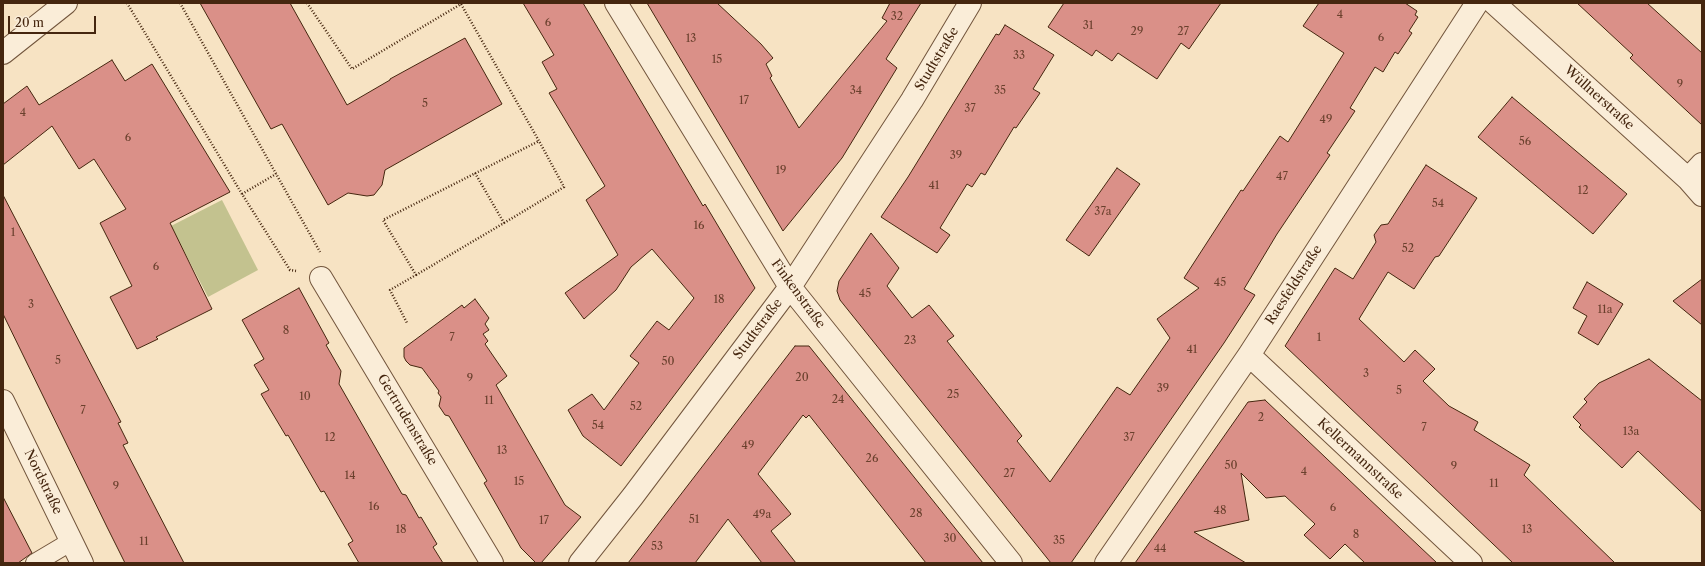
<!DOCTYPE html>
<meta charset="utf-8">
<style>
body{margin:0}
#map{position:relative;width:1705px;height:566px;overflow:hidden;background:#f7e3c3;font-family:"Libre Caslon Text",serif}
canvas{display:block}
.frame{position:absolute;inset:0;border:4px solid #45260f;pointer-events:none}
.scale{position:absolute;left:8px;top:16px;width:88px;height:18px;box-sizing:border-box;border:2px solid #45260f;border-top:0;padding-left:5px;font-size:12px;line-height:14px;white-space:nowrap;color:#45260f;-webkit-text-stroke:3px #faedd8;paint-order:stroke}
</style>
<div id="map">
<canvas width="1705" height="566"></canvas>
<div class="frame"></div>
<div class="scale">20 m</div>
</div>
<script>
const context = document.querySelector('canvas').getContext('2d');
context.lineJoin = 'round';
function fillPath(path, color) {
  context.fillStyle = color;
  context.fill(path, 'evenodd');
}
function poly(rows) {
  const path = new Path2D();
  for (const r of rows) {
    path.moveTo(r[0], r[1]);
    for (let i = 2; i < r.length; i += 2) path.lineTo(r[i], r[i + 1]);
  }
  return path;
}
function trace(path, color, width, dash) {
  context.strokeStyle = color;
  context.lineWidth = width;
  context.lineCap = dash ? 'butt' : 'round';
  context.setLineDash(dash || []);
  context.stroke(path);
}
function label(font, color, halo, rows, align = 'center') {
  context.font = font + ' "Libre Caslon Text",serif';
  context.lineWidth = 4;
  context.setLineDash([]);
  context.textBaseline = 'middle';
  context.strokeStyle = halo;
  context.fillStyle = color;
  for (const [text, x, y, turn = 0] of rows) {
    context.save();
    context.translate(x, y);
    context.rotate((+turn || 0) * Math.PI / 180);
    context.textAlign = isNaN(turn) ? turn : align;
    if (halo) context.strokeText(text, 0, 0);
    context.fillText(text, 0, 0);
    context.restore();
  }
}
fillPath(poly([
 [222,200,258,270,208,297,171,226]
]), '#c3c28f');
const building = poly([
 [200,3,290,3,347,105,390,80,390,79,465,38,502,104,385,170,382,185,374,195,367,196,348,193,328,205,282,124,271,129,200,3],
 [523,3,583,3,703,206,705,204,755,288,621,466,583,436,568,410,592,394,604,410,639,363,630,356,657,321,669,330,694,298,652,249,631,267,616,290,584,319,565,293,618,255,586,200,605,186,549,93,557,89,542,62,554,55,523,3],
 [647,3,717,3,761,44,773,58,766,64,772,76,770,78,799,128,887,21,882,18,890,3,921,3,886,59,897,68,842,158,783,231,647,3],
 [1064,3,1221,3,1189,49,1181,43,1157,79,1118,53,1112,61,1096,50,1092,56,1048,27,1064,3],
 [1319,3,1405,3,1417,11,1415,15,1418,17,1409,31,1412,33,1398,54,1395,52,1383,72,1375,67,1350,108,1355,111,1327,153,1330,155,1277,234,1244,289,1255,295,1224,343,1071,563,1051,563,840,300,837,291,839,281,871,233,899,268,887,286,912,318,929,305,954,336,947,341,1022,436,1017,441,1050,482,1117,387,1130,395,1170,338,1157,319,1199,288,1184,278,1241,190,1243,191,1280,136,1288,142,1344,53,1303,26,1319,3],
 [1577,3,1647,3,1702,53,1702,125,1630,58,1633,55,1577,3],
 [1005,25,1054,55,1033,89,1040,93,1016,128,1014,127,985,175,981,173,972,187,967,184,940,228,950,235,937,253,881,217,908,177,996,34,999,35,1005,25],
 [112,60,125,81,152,64,230,192,170,223,212,309,156,337,158,339,137,349,110,297,132,286,100,223,126,209,94,159,79,169,52,126,3,165,3,104,27,86,39,105,112,60],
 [1512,97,1627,194,1593,234,1478,137,1512,97],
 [1426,165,1477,198,1439,256,1435,257,1414,289,1388,272,1359,319,1404,362,1415,350,1435,369,1423,381,1449,406,1478,422,1474,430,1530,465,1524,475,1615,563,1513,563,1285,346,1335,268,1353,279,1376,242,1374,235,1381,225,1388,224,1426,165],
 [1117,168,1140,184,1089,256,1066,240,1117,168],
 [3,195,121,422,118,423,128,443,123,445,184,563,125,563,107,527,3,314,3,195],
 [1702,279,1702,325,1673,301,1702,279],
 [1587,282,1623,304,1598,345,1578,333,1587,316,1573,308,1587,282],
 [299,288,329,343,326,345,341,371,339,384,402,494,406,495,419,518,421,517,437,544,433,547,443,563,359,563,348,544,353,541,324,491,321,492,288,435,286,436,261,394,269,390,254,365,264,359,242,320,299,288],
 [475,299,489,318,485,324,489,330,483,334,488,341,485,344,507,376,496,385,565,505,581,517,541,563,536,563,521,548,484,483,487,481,449,416,445,415,439,406,441,397,438,393,439,391,422,368,410,365,406,361,404,357,404,348,462,305,464,308,475,299],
 [795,346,809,346,983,563,926,563,809,415,806,418,803,415,758,474,791,514,771,531,796,563,762,563,728,519,695,563,628,563,795,346],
 [1649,359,1702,401,1702,512,1638,451,1622,468,1579,427,1581,425,1573,417,1587,402,1584,399,1599,383,1649,359],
 [1265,400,1366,496,1437,563,1365,563,1345,544,1330,559,1304,535,1315,524,1285,496,1266,498,1241,473,1249,520,1194,532,1246,563,1135,563,1248,402,1265,400],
 [3,497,32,553,18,563,3,563,3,497]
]);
fillPath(building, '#da9088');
trace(building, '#45260f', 1);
const service = poly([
 [35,563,72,541]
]);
const minor = poly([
 [616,3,790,287,1011,563],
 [1494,3,1688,179,1702,195],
 [3,53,66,3],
 [1688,179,1702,164],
 [321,278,492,563],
 [1249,355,1471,563],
 [580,563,633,496,790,287,912,100,970,3],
 [1106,563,1249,355,1477,3]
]);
const tertiary = poly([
 [3,401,82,563]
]);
trace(service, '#72553c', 20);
trace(minor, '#72553c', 24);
trace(tertiary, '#72553c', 24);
trace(poly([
 [127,3,242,194,290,270,296,271],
 [180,3,320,252],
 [307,3,352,69,461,4,539,141,383,220,416,275,390,290,407,323],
 [242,194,276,174],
 [504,223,564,187,539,141],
 [416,275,504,223,475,173]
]), '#45260f', 2.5, [1, 2]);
trace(service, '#faedd8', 18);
trace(minor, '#faedd8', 22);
trace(tertiary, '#faedd8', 22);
label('11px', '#6a402d', null, [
 ["4",1340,15],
 ["32",897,17],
 ["6",548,23],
 ["31",1088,26],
 ["29",1137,32],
 ["27",1183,32],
 ["6",1381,38],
 ["13",691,39],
 ["33",1019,56],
 ["15",717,60],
 ["9",1680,85],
 ["34",856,91],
 ["35",1000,91],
 ["17",744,101],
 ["5",425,104],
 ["37",970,109],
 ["4",23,113],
 ["49",1326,120],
 ["6",128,138],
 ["56",1525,142],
 ["39",956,156],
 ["19",781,171],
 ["47",1282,177],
 ["41",934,186],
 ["12",1583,191],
 ["54",1438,204],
 ["37a",1103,212],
 ["16",699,226],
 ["1",13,233],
 ["52",1408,249],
 ["6",156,267],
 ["45",1220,283],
 ["45",865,294],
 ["18",719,300],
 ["3",31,305],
 ["11a",1605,310],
 ["8",286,331],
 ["7",452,338],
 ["1",1319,338],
 ["23",910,341],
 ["41",1192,350],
 ["5",58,361],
 ["50",668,362],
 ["3",1366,374],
 ["20",802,378],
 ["9",470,379],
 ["39",1163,389],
 ["5",1399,391],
 ["25",953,395],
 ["10",305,397],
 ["24",838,400],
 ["11",489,401],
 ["52",636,407],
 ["7",83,411],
 ["2",1261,418],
 ["54",598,426],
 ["7",1424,428],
 ["13a",1631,432],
 ["12",330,438],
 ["37",1129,438],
 ["49",748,446],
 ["13",502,451],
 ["26",872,459],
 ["50",1231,466],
 ["9",1454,467],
 ["4",1304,472],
 ["27",1009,474],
 ["14",350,476],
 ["15",519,482],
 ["11",1494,484],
 ["9",116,487],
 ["16",374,507],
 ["6",1333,508],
 ["48",1220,511],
 ["28",916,514],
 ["49a",762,515],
 ["51",694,520],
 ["17",544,521],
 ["18",401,530],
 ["13",1527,530],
 ["8",1356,535],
 ["30",950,539],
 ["35",1059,541],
 ["11",144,542],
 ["53",657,547],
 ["44",1160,549]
]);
label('13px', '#45260f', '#faedd8', [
 ["Studtstraße",937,59,-59],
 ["Wüllnerstraße",1599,98,42],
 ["Raesfeldstraße",1294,285,-57],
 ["Finkenstraße",798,294,54],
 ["Studtstraße",758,329,-53],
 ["Gertrudenstraße",407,420,59],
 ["Kellermannstraße",1360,459,43],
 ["Nordstraße",43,482,64]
]);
</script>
